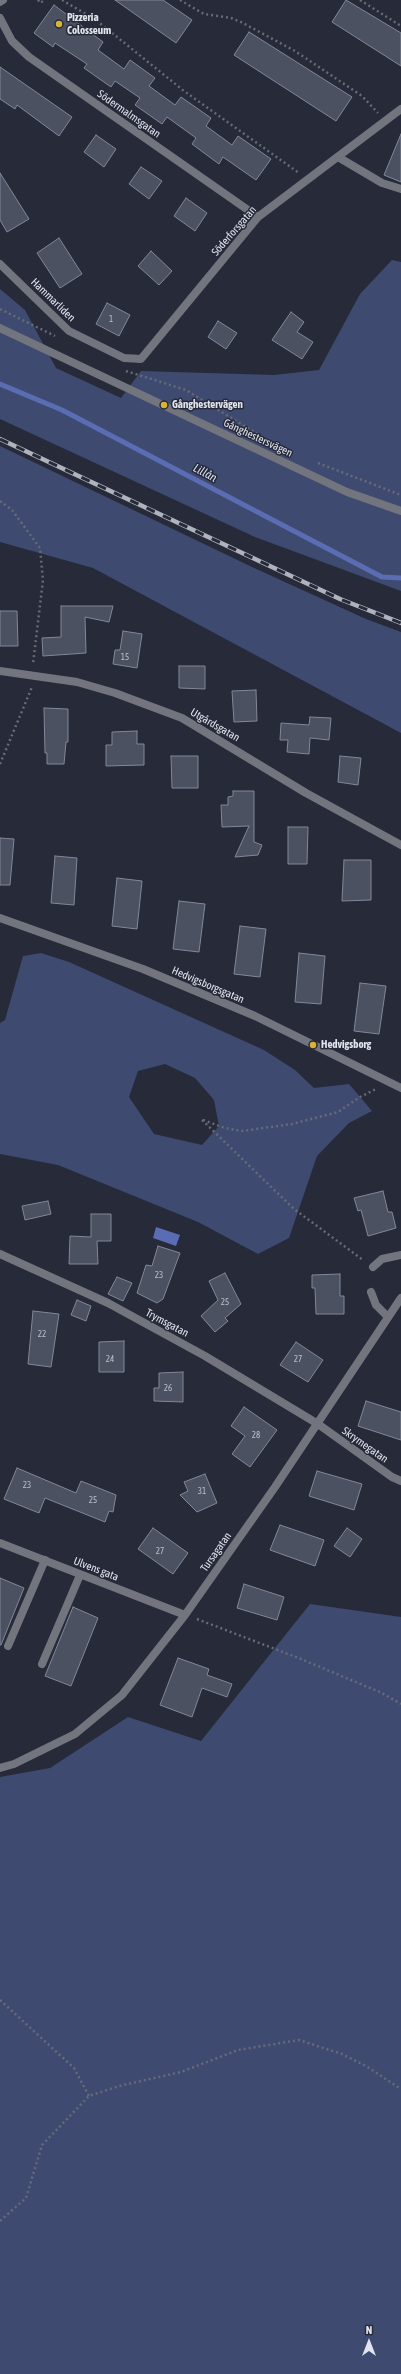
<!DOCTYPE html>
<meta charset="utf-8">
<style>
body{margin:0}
#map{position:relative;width:401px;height:2374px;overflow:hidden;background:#262a39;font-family:"Asap Condensed",sans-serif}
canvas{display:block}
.north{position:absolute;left:349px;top:2322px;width:40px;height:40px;-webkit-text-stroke:3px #262a39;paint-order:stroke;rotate:0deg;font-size:11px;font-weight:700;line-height:16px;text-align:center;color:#e1e4ed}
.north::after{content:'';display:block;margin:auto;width:14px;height:18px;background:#e1e4ed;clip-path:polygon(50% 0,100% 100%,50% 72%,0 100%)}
</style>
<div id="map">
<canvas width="401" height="2374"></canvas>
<div class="north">N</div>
</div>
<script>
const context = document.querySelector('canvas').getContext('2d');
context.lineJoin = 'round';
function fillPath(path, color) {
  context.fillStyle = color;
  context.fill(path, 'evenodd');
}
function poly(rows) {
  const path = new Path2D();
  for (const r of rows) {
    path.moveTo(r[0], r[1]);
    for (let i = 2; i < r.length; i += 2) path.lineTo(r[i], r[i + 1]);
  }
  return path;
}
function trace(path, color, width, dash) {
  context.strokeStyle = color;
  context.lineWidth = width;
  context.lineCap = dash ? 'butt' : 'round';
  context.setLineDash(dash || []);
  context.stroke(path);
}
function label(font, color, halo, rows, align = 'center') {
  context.font = font + ' "Asap Condensed",sans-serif';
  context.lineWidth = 3;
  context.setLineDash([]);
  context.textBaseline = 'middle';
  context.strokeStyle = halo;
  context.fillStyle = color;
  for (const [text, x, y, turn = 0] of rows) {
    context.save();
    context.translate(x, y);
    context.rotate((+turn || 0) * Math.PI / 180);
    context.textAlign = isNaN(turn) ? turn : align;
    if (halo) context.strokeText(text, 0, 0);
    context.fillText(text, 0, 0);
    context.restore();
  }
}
fillPath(poly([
 [392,260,401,262,401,591,255,537,0,419,0,289,25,310,56,368,121,398,141,371,274,375,319,370,360,294],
 [0,446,252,567,366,619,401,632,401,733,93,568,0,542],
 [41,953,69,962,264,1050,295,1070,314,1088,349,1084,372,1111,349,1123,317,1156,289,1238,258,1254,198,1222,58,1165,0,1154,0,1023,5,1020,23,956],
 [165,1064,195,1078,214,1100,219,1126,202,1145,154,1134,129,1097,138,1071],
 [310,1604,401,1617,401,2374,0,2374,0,1777,50,1768,128,1717,201,1741]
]), '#3f4a71');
fillPath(poly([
 [156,1227,180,1235,176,1246,153,1238]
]), '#5b6db2');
trace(poly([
 [0,384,62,410,382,577,401,578]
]), '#5b6db2', 5);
const building = poly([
 [115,0,163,0,192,20,176,43,115,0],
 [346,0,401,33,401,66,332,22,346,0],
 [54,5,103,42,98,50,124,69,130,60,155,78,149,86,175,105,181,97,211,118,206,126,232,145,238,136,271,159,256,180,223,157,219,164,192,144,196,138,167,117,162,124,135,105,140,98,115,81,111,87,84,68,87,64,55,43,53,47,34,33,54,5],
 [249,32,352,97,336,121,234,55,249,32],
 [0,67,72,117,59,136,17,105,15,109,0,99,0,67],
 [401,134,401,182,384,175,401,134],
 [96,135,116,149,104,167,84,152,96,135],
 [141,167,162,181,149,199,129,184,141,167],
 [0,173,29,219,7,232,0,220,0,173],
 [186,198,207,213,195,231,174,216,186,198],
 [59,238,82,274,60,288,37,253,59,238],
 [151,251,172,271,159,285,138,266,151,251],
 [107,303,130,315,119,336,96,324,107,303],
 [291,312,304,322,297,332,313,342,302,359,272,340,291,312],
 [218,321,237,333,226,349,208,337,218,321],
 [61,606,113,606,109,622,85,617,86,653,43,656,42,638,61,637,61,606],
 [0,611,17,611,18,646,0,646,0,611],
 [123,631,142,634,137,668,113,664,115,650,120,650,123,631],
 [179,666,205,666,205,689,179,688,179,666],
 [256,690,257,721,234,722,232,691,256,690],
 [44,708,68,709,68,742,66,742,64,764,47,764,47,753,45,753,44,708],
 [310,717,331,718,329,740,310,738,309,754,287,752,288,740,280,740,281,723,309,725,310,717],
 [137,731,137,744,144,744,144,765,106,766,106,745,112,745,112,732,137,731],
 [171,756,198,756,198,788,172,788,171,756],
 [340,756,361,758,358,785,338,782,340,756],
 [233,791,254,791,254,842,262,845,258,855,235,857,249,826,222,827,221,805,228,805,228,797,233,796,233,791],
 [288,827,308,827,307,864,288,864,288,827],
 [0,838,14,839,10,885,0,885,0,838],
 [55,856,77,858,74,905,51,903,55,856],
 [344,860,371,860,371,900,342,901,344,860],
 [117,878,142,881,137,929,112,926,117,878],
 [179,901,205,904,199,952,173,949,179,901],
 [240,926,266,929,260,977,234,974,240,926],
 [299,953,325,956,321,1004,295,1002,299,953],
 [360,983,386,986,379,1034,354,1031,360,983],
 [383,1191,388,1212,392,1212,396,1228,368,1236,361,1210,358,1211,354,1198,383,1191],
 [48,1201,51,1214,25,1220,22,1206,48,1201],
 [91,1214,111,1214,111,1241,97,1241,98,1264,69,1264,70,1236,91,1237,91,1214],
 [158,1246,180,1253,163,1299,157,1303,137,1293,146,1265,152,1266,158,1246],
 [225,1273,241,1304,225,1318,228,1321,215,1332,201,1316,218,1300,209,1281,225,1273],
 [340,1274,340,1296,344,1296,344,1314,316,1314,315,1288,312,1288,312,1275,340,1274],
 [117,1277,132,1283,123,1301,108,1294,117,1277],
 [77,1300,91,1306,86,1321,71,1315,77,1300],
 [33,1311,59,1314,51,1367,28,1364,33,1311],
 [124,1341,124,1372,99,1372,99,1342,124,1341],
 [296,1342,323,1360,308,1382,280,1365,296,1342],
 [183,1372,183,1402,154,1401,154,1388,159,1388,159,1373,183,1372],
 [366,1401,401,1412,401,1440,358,1426,366,1401],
 [244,1407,277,1430,250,1467,232,1454,245,1436,231,1426,244,1407],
 [17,1468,76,1493,81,1481,116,1495,113,1512,109,1511,105,1522,45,1498,39,1513,4,1499,17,1468],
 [317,1471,362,1484,354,1510,309,1496,317,1471],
 [205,1474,217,1503,197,1512,180,1495,188,1491,184,1482,205,1474],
 [280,1525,324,1540,315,1566,270,1550,280,1525],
 [153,1528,188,1553,173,1574,138,1549,153,1528],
 [347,1528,362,1539,350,1557,334,1546,347,1528],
 [0,1578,24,1588,1,1645,0,1645,0,1578],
 [244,1584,284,1597,277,1620,237,1608,244,1584],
 [73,1607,98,1618,71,1686,45,1676,73,1607],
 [178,1658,209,1669,207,1675,232,1684,227,1697,202,1688,192,1717,160,1705,178,1658]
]);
fillPath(building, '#4c5161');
trace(building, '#828899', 1);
trace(poly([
 [38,0,40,3,45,0],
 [62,0,96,20,184,91,299,173],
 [180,0,204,14,231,18,241,22,295,51,362,96,378,113],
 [360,0,401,26],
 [0,309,55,336],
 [126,371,186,390,259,435],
 [318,463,401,495],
 [0,501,12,510,40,548,43,580,33,664],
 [0,764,32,687],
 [202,1120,294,1209,363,1260],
 [203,1120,225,1128,242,1131,292,1124,338,1112,360,1097,376,1089],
 [197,1619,301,1659,382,1693,401,1704],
 [0,2000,74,2068,89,2096],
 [0,2221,26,2198,42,2145,89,2096,119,2086,181,2072,238,2050,299,2040,342,2054,366,2066,401,2089]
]), '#676a77', 2.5, [2, 3]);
trace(poly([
 [338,157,382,183,401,189],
 [373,1267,382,1259,401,1255],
 [371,1292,376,1305,388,1317],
 [8,1646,45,1560],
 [42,1664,80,1575]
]), '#72757d', 8);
trace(poly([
 [0,18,12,41,29,57,258,217],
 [0,264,69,331,124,358,141,359,258,217,401,109],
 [0,671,77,682,115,693,182,718,306,793,401,845],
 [0,918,143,969,255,1016,401,1088],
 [0,1254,108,1303,205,1356,318,1424,392,1477,401,1481],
 [0,1543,185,1615],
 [0,1768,14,1764,75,1734,122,1695,185,1615,275,1487,401,1298]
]), '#72757d', 8);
trace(poly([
 [0,2,3,0],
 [0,328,347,492,401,511]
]), '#72757d', 8);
const rail = poly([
 [0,439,340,599,401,623]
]);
trace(rail, '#afb3bd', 4.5);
trace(rail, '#262a39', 3, [9]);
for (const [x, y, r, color] of [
 [59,24,4,"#d9b334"],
 [164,405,4,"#d9b334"],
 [313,1045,4,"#d9b334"]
]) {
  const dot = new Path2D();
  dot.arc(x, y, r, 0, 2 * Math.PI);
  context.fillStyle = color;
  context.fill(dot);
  trace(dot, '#262a39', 1.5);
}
label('9px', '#bcbfca', null, [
 ["1",111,319],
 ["15",125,657],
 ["23",159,1275],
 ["25",225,1302],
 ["22",42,1334],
 ["24",110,1359],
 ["27",298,1359],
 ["26",168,1388],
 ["28",256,1435],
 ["23",27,1485],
 ["31",202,1491],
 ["25",93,1500],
 ["27",160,1551]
]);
label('bold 11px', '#e1e4ed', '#262a39', [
 ["Pizzeria",67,18],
 ["Colosseum",67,31],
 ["Gånghestervägen",172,405],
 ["Hedvigsborg",321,1045]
], 'left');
label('11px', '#e1e4ed', '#262a39', [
 ["Södermalmsgatan",129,114,35],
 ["Söderforsgatan",234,231,-49],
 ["Hammarliden",53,300,44],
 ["Gånghestersvägen",258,438,25],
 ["Utgårdsgatan",215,725,30],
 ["Hedvigsborgsgatan",208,985,23],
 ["Trymsgatan",167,1323,28],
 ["Skrymegatan",365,1445,35],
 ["Tursagatan",216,1552,-55],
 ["Ulvens gata",96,1569,21]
]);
label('italic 12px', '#d8dff3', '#262a39', [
 ["Lillån",205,473,28]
]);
</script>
